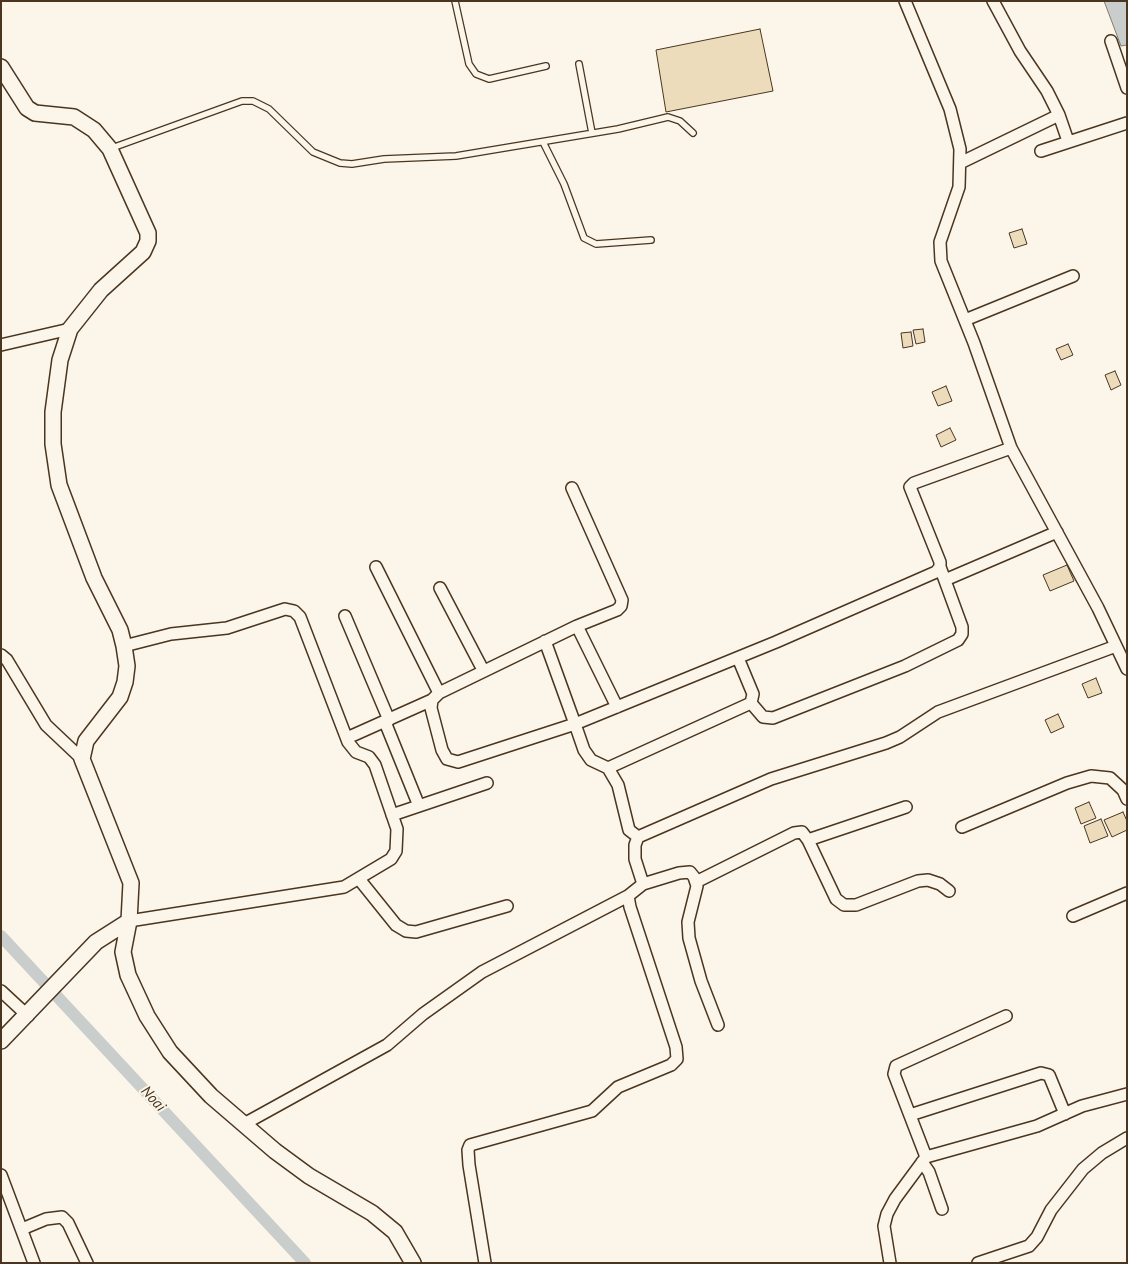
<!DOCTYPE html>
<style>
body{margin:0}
#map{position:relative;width:1128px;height:1264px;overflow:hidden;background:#fbf6e9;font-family:"PT Sans",sans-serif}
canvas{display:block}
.frame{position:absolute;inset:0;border:2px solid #4a3520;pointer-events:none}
</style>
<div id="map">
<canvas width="1128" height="1264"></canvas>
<div class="frame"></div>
</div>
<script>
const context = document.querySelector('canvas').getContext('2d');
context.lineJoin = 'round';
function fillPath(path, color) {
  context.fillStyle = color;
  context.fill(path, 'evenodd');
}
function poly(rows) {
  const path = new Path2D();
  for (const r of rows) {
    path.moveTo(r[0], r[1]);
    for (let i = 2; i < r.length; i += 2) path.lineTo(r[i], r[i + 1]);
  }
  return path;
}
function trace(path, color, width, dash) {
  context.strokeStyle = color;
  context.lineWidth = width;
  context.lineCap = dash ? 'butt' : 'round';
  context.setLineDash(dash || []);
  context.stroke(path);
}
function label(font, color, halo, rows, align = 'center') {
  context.font = font + ' "PT Sans",sans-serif';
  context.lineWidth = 4;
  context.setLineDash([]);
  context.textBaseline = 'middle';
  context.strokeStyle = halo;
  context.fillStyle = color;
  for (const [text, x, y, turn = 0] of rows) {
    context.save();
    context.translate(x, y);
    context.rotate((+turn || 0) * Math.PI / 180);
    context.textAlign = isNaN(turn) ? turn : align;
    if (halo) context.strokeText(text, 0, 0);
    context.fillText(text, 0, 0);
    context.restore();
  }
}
const water = poly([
 [1104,1,1127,1,1127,45,1121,46,1104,1]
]);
fillPath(water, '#c9cecd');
trace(water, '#887966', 1);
trace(poly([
 [1,936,305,1263]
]), '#c9cecd', 12);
const building = poly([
 [760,29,773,91,666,112,656,50,760,29],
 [1022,229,1027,244,1014,248,1009,233,1022,229],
 [923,329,925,342,916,344,913,330,923,329],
 [911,332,913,346,903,348,901,333,911,332],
 [1068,344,1073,355,1061,360,1056,349,1068,344],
 [1115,371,1121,385,1111,390,1105,375,1115,371],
 [946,386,952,401,938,406,932,392,946,386],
 [950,428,956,440,941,447,936,435,950,428],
 [1067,565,1074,581,1050,591,1043,575,1067,565],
 [1096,678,1102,693,1088,698,1082,684,1096,678],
 [1058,714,1064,727,1051,733,1045,720,1058,714],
 [1089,802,1096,818,1081,824,1075,808,1089,802],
 [1123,812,1127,821,1127,830,1112,837,1104,820,1123,812],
 [1101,819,1108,836,1090,843,1084,826,1101,819]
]);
fillPath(building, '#ecdcbc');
trace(building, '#4a3520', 1);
const lane = poly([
 [455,1,469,64,476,74,489,79,546,66],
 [579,64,592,133],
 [543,142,564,184,584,238,596,244,651,240],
 [112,148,242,101,253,101,269,109,313,152,340,163,352,164,384,159,456,156,618,129,668,117,680,121,693,133]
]);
const street = poly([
 [905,1,950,109,960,149,959,187,940,242,941,261,974,343,1011,448,1098,608,1127,669],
 [993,1,1020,51,1047,91,1059,115,1068,141],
 [1111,41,1127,88],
 [1041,151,1127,123],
 [960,163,1059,115],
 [965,320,1073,276],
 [1,345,70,329],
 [572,488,622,600,621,606,617,610,577,626,439,693,432,700,431,708,442,750,447,759,458,762,575,724,584,750,591,760,608,768,618,785,629,830,638,837,771,779,886,743,900,737,938,712,1116,646],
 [376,567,439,693],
 [945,580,1057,532],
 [440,588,483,670],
 [345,616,389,720],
 [577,626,617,707],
 [545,641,575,724,776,642,936,572,940,567,940,562,910,487,914,483,1011,448],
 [124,646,171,634,227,628,285,609,294,611,300,617,348,742,356,752,369,757,375,765,397,829,396,851,391,859,344,887,129,921],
 [1,655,7,660,46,725,82,759],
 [751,703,763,717,773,718,905,666,958,640,962,634,962,627,940,567],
 [385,722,419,806],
 [347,738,432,700],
 [608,768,751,703,753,694,738,658],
 [392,815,487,783],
 [962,827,1067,783,1091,776,1110,778,1123,790,1127,799],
 [808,840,906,807],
 [359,879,396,925,406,931,416,932,507,906],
 [696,882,794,833,802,832,808,840,836,899,844,905,856,905,918,881,928,880,940,884,949,891],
 [643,884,679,873,690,872,694,877,697,886,688,922,689,938,701,981,718,1025],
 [1073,916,1127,893],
 [1,991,28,1016],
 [1006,1016,896,1066,894,1074,926,1157,1037,1126,1082,1106,1127,1094],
 [910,1115,1041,1073,1049,1075,1065,1114],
 [244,1124,387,1045,423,1014,482,972,628,896],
 [922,1162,929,1172,942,1209],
 [1,1175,34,1263],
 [22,1229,46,1219,62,1217,68,1223,87,1263],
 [485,1263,469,1165,468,1150,470,1145,592,1111,618,1087,671,1065,677,1059,676,1047,630,907,628,896,643,884,635,859,635,845,638,837],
 [890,1263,884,1226,887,1214,895,1199,926,1157],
 [978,1263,1029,1246,1037,1237,1051,1210,1083,1169,1102,1153,1127,1138]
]);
const secondary = poly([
 [1,67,27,108,35,113,74,117,94,130,110,149,148,233,148,241,143,252,101,290,70,329,60,360,53,412,53,444,59,485,94,578,120,630,124,646,127,666,125,682,120,697,86,741,82,759,131,883,129,921,123,952,128,975,147,1016,170,1052,211,1096,275,1151,309,1176,372,1213,395,1232,413,1263],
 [1,1041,96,942,129,921]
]);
trace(lane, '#4a3520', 8);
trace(street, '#4a3520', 14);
trace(secondary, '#4a3520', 18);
trace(lane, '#fbf6e9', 5.5);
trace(street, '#fbf6e9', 11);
trace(secondary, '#fbf6e9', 15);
label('italic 15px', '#4a3520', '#fbf6e9', [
 ["Noai",153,1099,47]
]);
</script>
